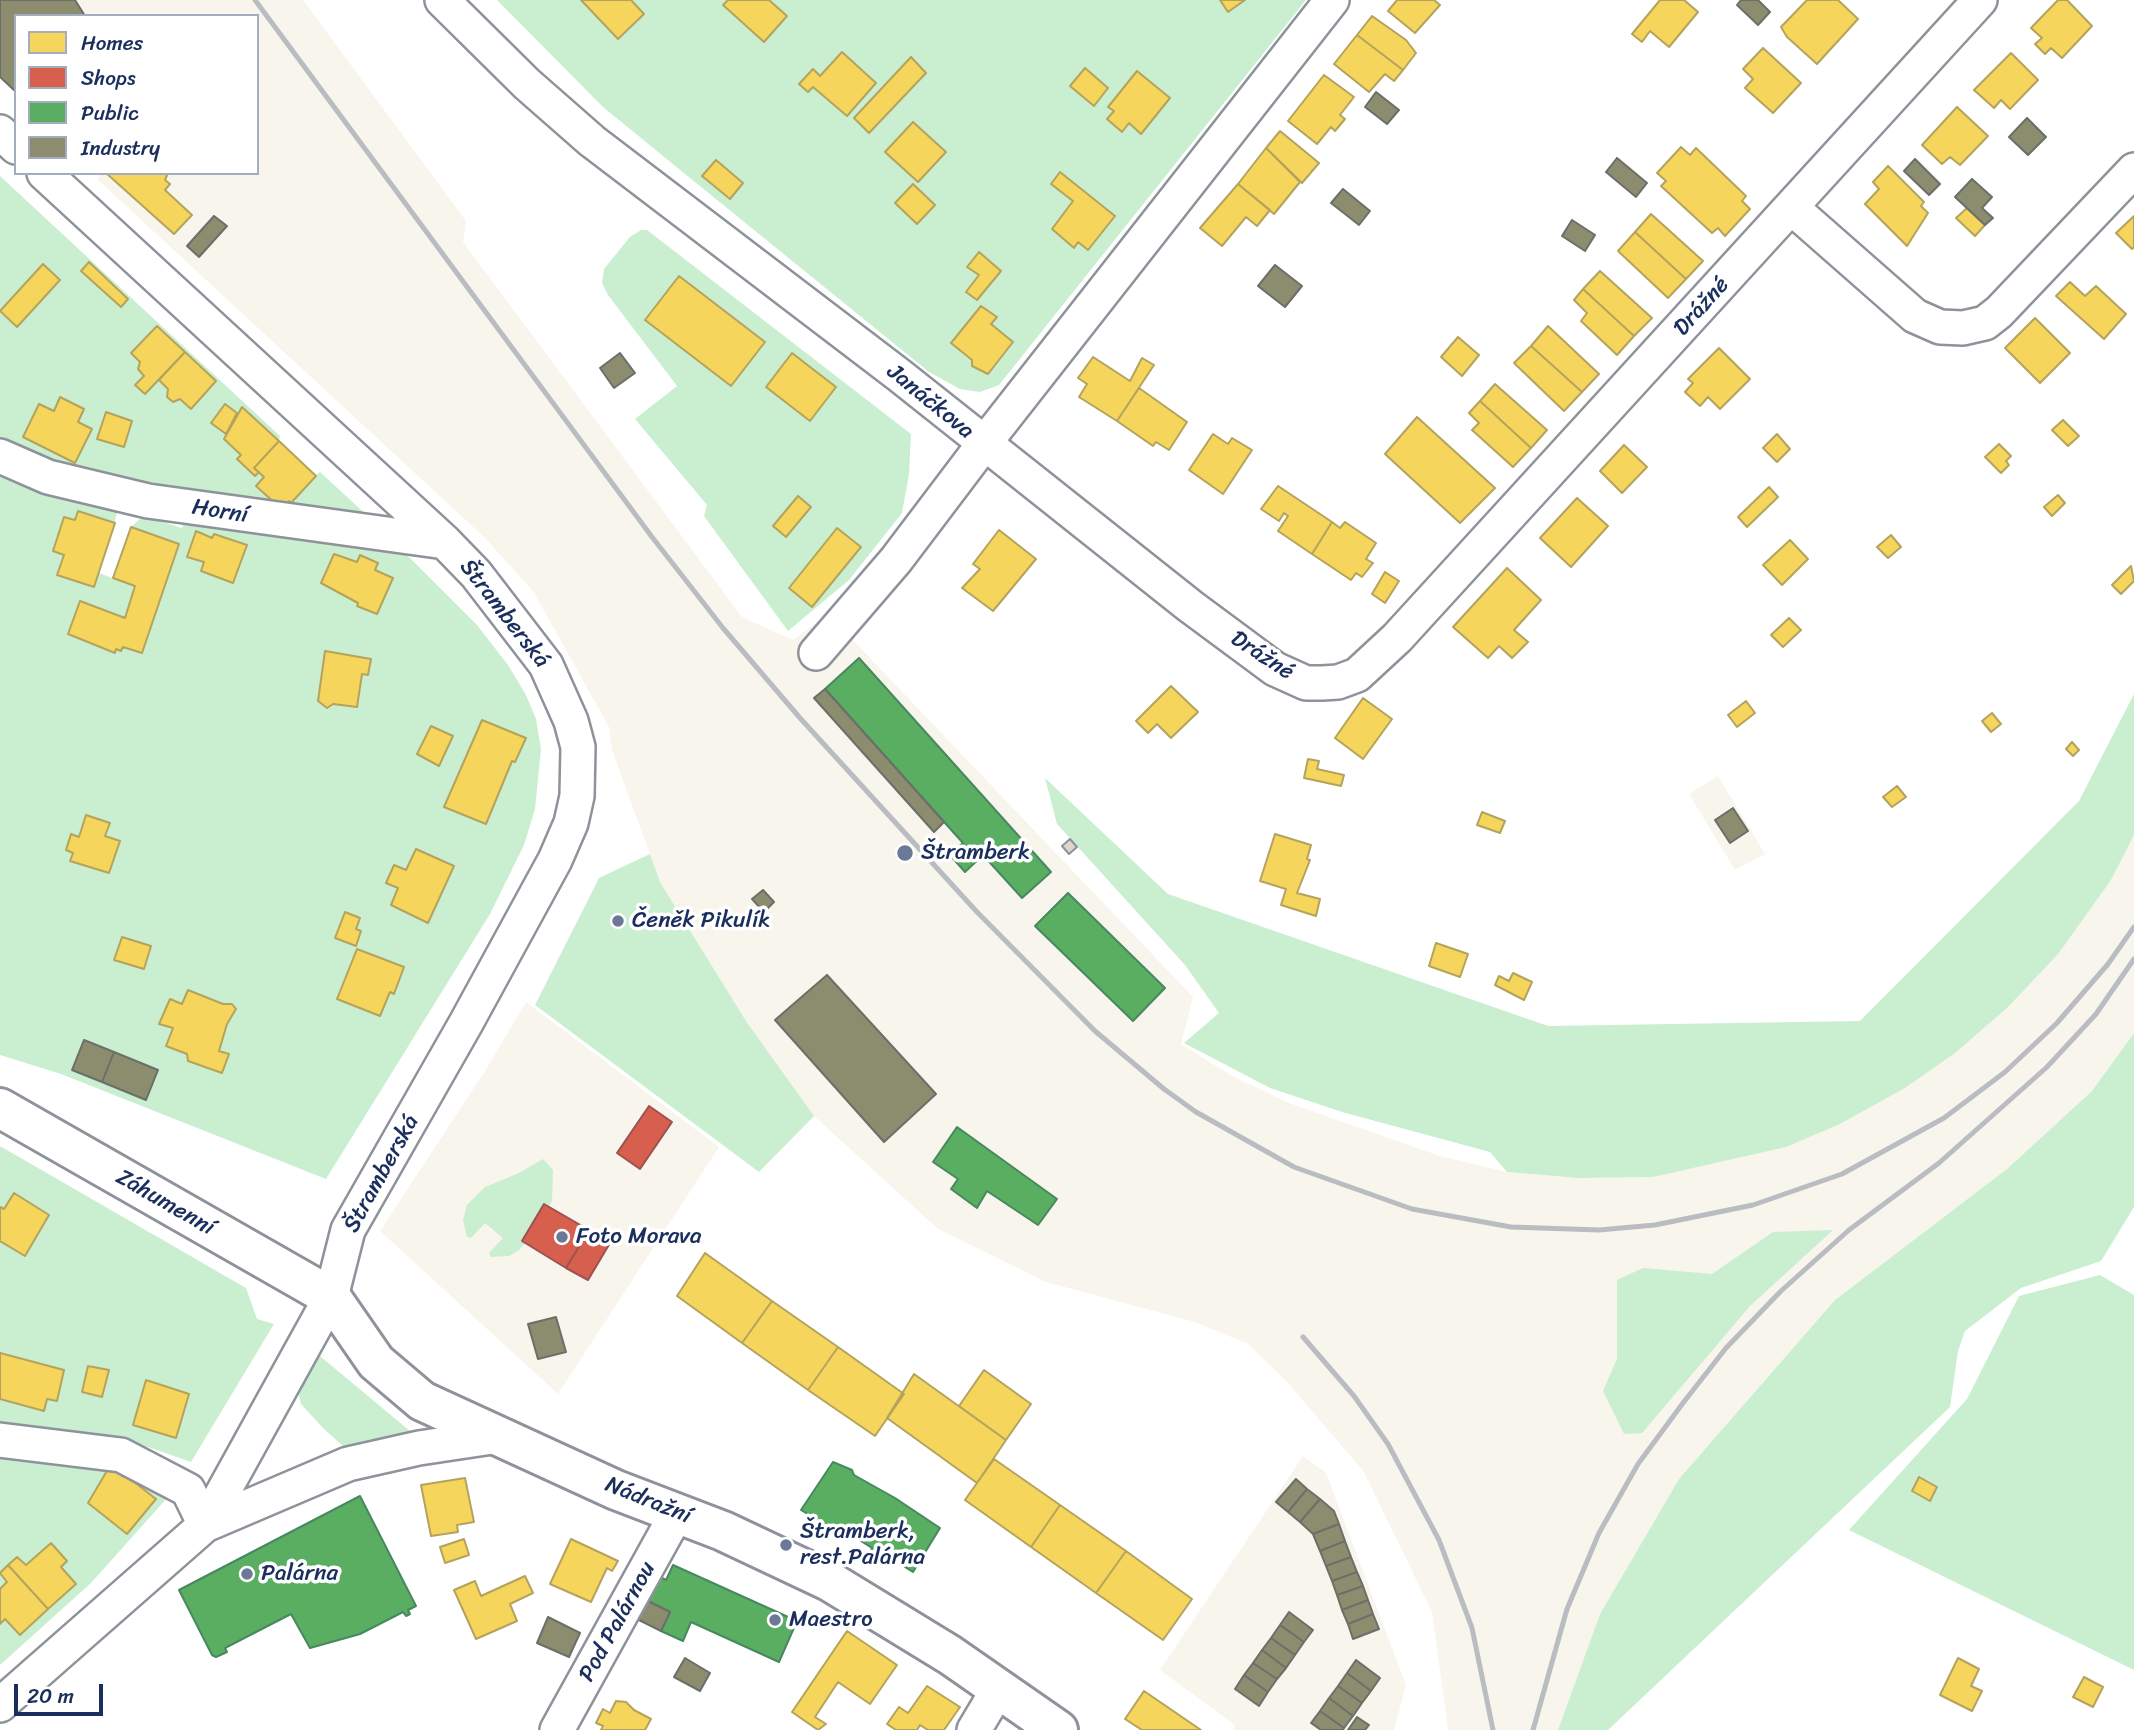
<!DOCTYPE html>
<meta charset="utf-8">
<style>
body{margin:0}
#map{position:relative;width:2134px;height:1730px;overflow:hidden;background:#fff;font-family:Sriracha,sans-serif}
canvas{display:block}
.legend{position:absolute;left:14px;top:14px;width:245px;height:161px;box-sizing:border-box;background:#fff;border:2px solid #a4acbf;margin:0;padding:9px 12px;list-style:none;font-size:21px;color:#1b2f5e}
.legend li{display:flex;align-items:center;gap:14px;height:35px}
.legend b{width:35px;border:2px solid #a4acbf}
.scale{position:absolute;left:14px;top:1684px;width:89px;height:32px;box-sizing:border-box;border:4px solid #1b2f5e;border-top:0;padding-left:9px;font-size:21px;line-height:24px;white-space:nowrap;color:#1b2f5e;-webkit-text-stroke:5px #fff;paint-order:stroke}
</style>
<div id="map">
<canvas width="2134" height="1730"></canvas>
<ul class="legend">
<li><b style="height:19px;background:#f6d55c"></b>Homes</li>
<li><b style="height:19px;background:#d6604d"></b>Shops</li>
<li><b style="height:19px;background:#5aae61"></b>Public</li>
<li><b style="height:19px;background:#8c8c6e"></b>Industry</li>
</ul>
<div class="scale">20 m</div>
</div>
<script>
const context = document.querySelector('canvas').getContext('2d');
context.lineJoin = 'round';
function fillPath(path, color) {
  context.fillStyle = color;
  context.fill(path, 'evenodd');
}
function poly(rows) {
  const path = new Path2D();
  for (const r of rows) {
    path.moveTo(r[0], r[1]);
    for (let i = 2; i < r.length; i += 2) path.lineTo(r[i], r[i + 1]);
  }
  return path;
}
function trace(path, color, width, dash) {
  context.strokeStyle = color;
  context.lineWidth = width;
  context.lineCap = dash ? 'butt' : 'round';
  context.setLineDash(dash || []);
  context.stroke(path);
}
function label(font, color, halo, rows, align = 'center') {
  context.font = font + ' Sriracha,sans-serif';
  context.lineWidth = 7;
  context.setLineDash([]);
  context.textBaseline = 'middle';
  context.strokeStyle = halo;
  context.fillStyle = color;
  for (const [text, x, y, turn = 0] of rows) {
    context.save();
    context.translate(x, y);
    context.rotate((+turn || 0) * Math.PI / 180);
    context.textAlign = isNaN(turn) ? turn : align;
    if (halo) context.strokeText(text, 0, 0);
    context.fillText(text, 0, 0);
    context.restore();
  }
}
fillPath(poly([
 [0,0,303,0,466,221,463,242,742,617,793,640,828,614,1193,997,1181,1044,1232,1076,1289,1103,1440,1156,1507,1172,1579,1178,1653,1177,1840,1124,1905,1088,1955,1053,2007,1008,2111,880,2134,835,2134,1033,2092,1091,2007,1169,1835,1300,1679,1479,1600,1614,1558,1730,1448,1730,1432,1612,1364,1472,1289,1384,1248,1344,1195,1322,1046,1282,938,1229,814,1116,746,1021,660,882,612,750,609,727,533,591,484,537,98,180,99,173,257,173,257,16,16,16],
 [1718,776,1765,854,1735,870,1689,794],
 [526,1002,719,1147,558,1394,380,1231,485,1071],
 [1303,1456,1326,1473,1406,1685,1394,1730,1233,1730,1235,1725,1160,1670]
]), '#f8f5ec');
fillPath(poly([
 [497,0,1306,0,999,385,980,392,960,389,929,372,690,178,603,107],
 [0,176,280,436,279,441,316,475,320,472,371,519,101,479,0,445],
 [641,230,647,230,911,434,909,474,902,513,849,580,788,631,704,516,707,505,635,419,677,386,608,295,602,283,604,269,630,237],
 [0,467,118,510,99,573,112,578,131,527,143,516,182,528,184,522,398,546,477,625,508,665,526,695,536,719,541,749,535,809,524,845,490,914,326,1179,61,1074,0,1055],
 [2134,694,2134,835,2111,880,2058,954,2007,1008,1955,1053,1905,1088,1840,1124,1786,1147,1653,1177,1579,1178,1507,1172,1490,1152,1342,1112,1270,1088,1184,1043,1219,1013,1185,965,1057,824,1045,778,1168,894,1548,1026,1860,1021,2079,801],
 [650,854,660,882,746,1021,814,1116,759,1172,535,1005,599,878],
 [2134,1033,2134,1207,2101,1261,2021,1288,1965,1331,1958,1351,1950,1407,1608,1730,1558,1730,1600,1614,1679,1479,1835,1300,2007,1169,2092,1091],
 [0,1146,246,1288,257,1319,274,1324,191,1462,119,1437,0,1422],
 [543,1159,553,1170,552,1201,531,1237,519,1250,509,1256,491,1257,489,1253,503,1238,485,1223,471,1238,467,1237,463,1220,467,1205,485,1187,519,1173],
 [1833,1230,1750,1306,1642,1433,1624,1434,1603,1391,1617,1359,1617,1280,1643,1268,1712,1274,1773,1232],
 [2100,1275,2134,1295,2134,1670,1849,1530,1967,1399,2019,1296],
 [320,1356,410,1431,405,1437,363,1449,343,1446,324,1429,301,1404,299,1395,314,1359],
 [0,1447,121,1460,167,1498,91,1583,0,1665]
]), '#caeed0');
const homes = poly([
 [581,0,631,0,644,14,618,39,581,0],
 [728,0,769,0,787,16,764,42,723,5,728,0],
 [1220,0,1245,0,1228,12,1220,0],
 [1397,0,1434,0,1440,5,1415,33,1388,11,1397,0],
 [1660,0,1684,0,1698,12,1669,47,1650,31,1642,42,1632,34,1660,0],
 [1807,0,1838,0,1858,19,1817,64,1787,37,1781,27,1807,0],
 [2058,0,2067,0,2092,26,2062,58,2051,48,2045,54,2035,44,2042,38,2031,28,2058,0],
 [1372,16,1406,40,1416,53,1403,70,1357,35,1372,16],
 [1357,35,1403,70,1394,81,1385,74,1369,92,1334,64,1357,35],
 [1763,48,1801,83,1773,113,1745,88,1753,79,1743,69,1763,48],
 [842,52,876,83,847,116,813,87,808,92,799,84,813,69,820,76,842,52],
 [2011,53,2038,80,2010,109,2001,100,1994,108,1974,90,2011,53],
 [911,57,926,73,869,133,854,118,911,57],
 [1085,68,1108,88,1094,106,1070,86,1085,68],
 [1137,71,1170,98,1141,134,1129,123,1122,132,1107,119,1114,111,1108,107,1137,71],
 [1324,75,1354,97,1340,115,1345,119,1335,131,1331,127,1317,144,1288,121,1324,75],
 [1957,107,1988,136,1960,165,1950,157,1942,164,1922,145,1957,107],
 [913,122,946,152,918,182,885,152,913,122],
 [1280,131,1319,163,1302,183,1266,148,1280,131],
 [1681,147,1690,155,1696,148,1746,196,1742,201,1750,209,1725,236,1718,228,1712,233,1661,186,1666,181,1657,173,1681,147],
 [1266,148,1300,182,1274,214,1238,184,1266,148],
 [716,160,743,183,730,199,702,176,716,160],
 [1888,166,1924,202,1921,206,1928,213,1907,246,1865,204,1879,189,1873,182,1888,166],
 [1060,172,1115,216,1088,250,1078,242,1074,248,1052,229,1073,201,1051,184,1060,172],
 [106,173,168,173,165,180,170,184,165,190,192,215,174,234,106,173],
 [913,184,935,205,917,224,895,203,913,184],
 [1238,184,1270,210,1257,226,1246,217,1222,246,1200,228,1238,184],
 [1967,208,1985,225,1975,236,1956,218,1967,208],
 [1651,214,1703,261,1686,279,1635,232,1651,214],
 [2134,216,2134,247,2132,249,2116,233,2134,216],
 [1635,232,1686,279,1668,298,1618,251,1635,232],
 [979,252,1001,271,977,300,966,292,979,275,967,267,979,252],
 [89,262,128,299,121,307,81,271,89,262],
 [43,264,60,280,17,327,0,311,43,264],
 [1600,271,1652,318,1634,336,1583,289,1600,271],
 [679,276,765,342,731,386,645,320,679,276],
 [2070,282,2085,296,2096,286,2126,314,2104,339,2056,296,2070,282],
 [1583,289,1634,336,1617,355,1581,321,1587,313,1574,300,1583,289],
 [981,306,997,317,991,324,1013,342,988,374,972,366,972,360,951,343,981,306],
 [2035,318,2070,353,2040,383,2005,348,2035,318],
 [157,326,185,352,145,394,135,385,144,376,138,369,140,362,131,353,157,326],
 [1548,326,1599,374,1582,392,1531,346,1548,326],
 [1458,337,1479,355,1462,376,1441,357,1458,337],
 [1531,346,1582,392,1564,411,1514,363,1531,346],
 [1719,348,1750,379,1720,409,1708,397,1700,406,1685,392,1693,383,1688,379,1719,348],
 [185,352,216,381,191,409,180,399,173,402,167,397,168,389,159,380,185,352],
 [792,353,836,387,810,421,766,387,792,353],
 [1093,357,1130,381,1142,358,1154,365,1117,421,1079,397,1087,384,1078,378,1093,357],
 [1495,384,1547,430,1531,448,1480,401,1495,384],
 [1139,388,1187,422,1169,450,1156,442,1153,446,1117,421,1139,388],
 [60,397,84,409,78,422,92,429,75,463,23,437,39,404,54,411,60,397],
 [1480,401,1531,448,1513,467,1472,430,1479,423,1469,413,1480,401],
 [225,404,237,413,226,434,211,423,225,404],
 [242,407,279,441,254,468,259,472,255,476,237,459,241,455,224,439,242,407],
 [106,412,132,421,124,447,97,439,106,412],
 [1417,417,1495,488,1460,523,1385,454,1417,417],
 [2063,420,2079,436,2068,446,2052,430,2063,420],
 [1213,434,1228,444,1232,438,1252,450,1223,494,1189,470,1213,434],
 [1777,434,1790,449,1777,462,1763,448,1777,434],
 [279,441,316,476,291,503,289,501,284,507,278,506,256,486,264,477,254,468,279,441],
 [1999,444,2011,456,2006,461,2009,465,2001,473,1985,457,1999,444],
 [1624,445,1647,467,1622,493,1600,471,1624,445],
 [1278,486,1332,522,1312,554,1278,531,1288,516,1284,513,1279,521,1261,509,1278,486],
 [1769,487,1778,497,1747,527,1738,517,1769,487],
 [2058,495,2065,503,2052,516,2044,507,2058,495],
 [798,496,811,507,786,537,773,526,798,496],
 [1577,498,1608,526,1571,567,1540,538,1577,498],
 [78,511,115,523,94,587,57,575,64,555,53,551,64,517,75,520,78,511],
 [1332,522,1340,528,1345,522,1376,543,1366,559,1373,563,1362,577,1356,573,1351,580,1312,554,1332,522],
 [131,527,179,544,142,653,123,647,121,651,116,649,115,653,68,634,80,601,125,618,135,586,113,578,131,527],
 [837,528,861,547,812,607,789,588,837,528],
 [999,530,1036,559,993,611,962,588,980,569,973,564,999,530],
 [196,531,212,538,214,534,247,545,233,583,201,571,204,562,187,557,196,531],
 [1891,535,1901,547,1888,558,1877,547,1891,535],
 [1790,540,1808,559,1782,585,1763,565,1790,540],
 [334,554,357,562,360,555,378,563,375,570,393,578,377,614,357,606,358,603,321,583,334,554],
 [2131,566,2134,581,2121,594,2112,585,2131,566],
 [1507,568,1541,600,1514,630,1528,642,1512,658,1499,646,1488,658,1453,627,1507,568],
 [1385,572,1399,581,1385,603,1372,594,1385,572],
 [1789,618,1801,630,1783,647,1771,635,1789,618],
 [325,651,371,659,368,675,362,674,357,707,333,704,327,708,318,701,325,651],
 [1171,686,1198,712,1171,738,1157,724,1148,733,1136,721,1171,686],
 [1363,698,1392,719,1363,759,1335,738,1363,698],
 [1746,701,1755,713,1737,727,1728,715,1746,701],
 [1992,713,2001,724,1991,732,1982,721,1992,713],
 [482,720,526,738,515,762,512,761,486,824,444,807,482,720],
 [431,726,453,736,439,766,417,754,431,726],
 [2072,742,2079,750,2073,756,2066,749,2072,742],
 [1308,759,1319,761,1317,769,1344,775,1341,786,1304,778,1308,759],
 [1897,786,1906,797,1892,807,1883,797,1897,786],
 [1482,812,1505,821,1500,833,1477,825,1482,812],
 [86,815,110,823,105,836,120,841,109,873,70,861,73,853,66,850,71,834,79,837,86,815],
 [1275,834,1311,845,1307,859,1310,860,1297,893,1320,899,1316,916,1281,905,1286,889,1260,881,1275,834],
 [416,849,454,866,428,923,391,905,398,888,386,883,394,865,406,870,416,849],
 [345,912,360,918,356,929,361,931,356,946,335,938,345,912],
 [122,937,151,946,144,969,114,960,122,937],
 [1436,943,1468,954,1460,977,1429,966,1436,943],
 [357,949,404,967,394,994,390,992,380,1016,337,999,357,949],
 [1513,973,1532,982,1524,1000,1495,985,1499,976,1509,981,1513,973],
 [188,990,223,1004,232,1004,236,1009,227,1024,219,1051,229,1054,222,1073,188,1061,187,1054,166,1046,173,1028,159,1024,170,999,182,1004,188,990],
 [14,1193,49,1215,25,1256,0,1241,0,1207,4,1209,14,1193],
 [705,1253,772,1301,742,1343,677,1296,705,1253],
 [772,1301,838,1347,808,1390,742,1343,772,1301],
 [838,1347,904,1394,875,1436,808,1390,838,1347],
 [0,1353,64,1370,57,1401,47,1399,44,1411,0,1399,0,1353],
 [88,1366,109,1370,102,1397,82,1392,88,1366],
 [984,1370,1031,1404,1006,1440,959,1406,984,1370],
 [914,1374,1006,1440,977,1483,887,1418,914,1374],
 [146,1380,189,1394,176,1438,133,1425,146,1380],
 [994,1459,1060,1505,1031,1547,965,1500,994,1459],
 [111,1464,156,1499,127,1534,88,1503,111,1464],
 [1919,1477,1937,1487,1930,1501,1912,1491,1919,1477],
 [465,1478,474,1522,457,1525,458,1532,431,1536,421,1485,465,1478],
 [1060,1505,1126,1551,1096,1593,1031,1547,1060,1505],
 [464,1539,469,1555,445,1563,440,1547,464,1539],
 [571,1539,618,1561,612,1571,607,1568,591,1602,550,1584,571,1539],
 [51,1543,67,1561,61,1567,76,1584,48,1609,8,1565,17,1557,26,1565,51,1543],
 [1126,1551,1192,1599,1163,1640,1096,1593,1126,1551],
 [8,1565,48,1609,20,1635,5,1619,0,1624,0,1589,7,1582,0,1573,8,1565],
 [525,1576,533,1593,510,1604,517,1621,476,1639,454,1590,475,1581,481,1596,525,1576],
 [847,1631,897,1665,870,1704,838,1682,815,1717,826,1724,818,1730,792,1712,847,1631],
 [1958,1658,1979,1669,1971,1686,1982,1691,1972,1711,1940,1695,1958,1658],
 [2084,1677,2103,1687,2093,1707,2073,1697,2084,1677],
 [927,1686,960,1707,944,1730,928,1730,920,1725,917,1730,896,1730,887,1724,899,1707,908,1713,927,1686],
 [1144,1691,1201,1730,1142,1730,1125,1719,1144,1691],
 [616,1701,626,1702,634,1710,651,1719,645,1730,601,1730,603,1726,596,1723,603,1709,610,1713,616,1701]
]);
fillPath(homes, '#f6d55c');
trace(homes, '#b4a35d', 2);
const shops = poly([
 [649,1106,672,1122,640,1169,617,1153,649,1106],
 [544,1204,589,1230,566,1268,522,1241,544,1204],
 [589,1230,610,1243,588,1280,566,1268,589,1230]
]);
fillPath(shops, '#d6604d');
trace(shops, '#9e5152', 2);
const public = poly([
 [859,658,1051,872,1022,898,983,855,965,872,950,855,963,843,825,689,859,658],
 [1068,893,1165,988,1133,1021,1035,926,1068,893],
 [957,1127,1057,1199,1038,1225,987,1191,977,1208,951,1189,958,1179,933,1162,957,1127],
 [833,1462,852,1470,854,1475,895,1498,940,1528,913,1572,887,1556,883,1563,868,1555,872,1548,850,1534,847,1538,801,1510,833,1462],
 [360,1496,416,1606,408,1610,410,1614,406,1616,403,1612,360,1634,310,1648,291,1614,225,1648,227,1652,216,1657,212,1655,179,1590,360,1496],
 [673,1565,797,1621,779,1662,691,1622,683,1641,661,1631,670,1612,643,1599,654,1574,666,1580,673,1565]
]);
fillPath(public, '#5aae61');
trace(public, '#478860', 2);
const industry = poly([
 [0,0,75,0,85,16,16,16,16,92,0,77,0,0],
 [1741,0,1758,0,1770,12,1758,25,1737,5,1741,0],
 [1376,92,1399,110,1387,124,1365,107,1376,92],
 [2027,118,2046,137,2028,155,2009,137,2027,118],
 [1617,158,1647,183,1636,197,1606,172,1617,158],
 [1915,159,1940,184,1929,195,1904,171,1915,159],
 [1972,179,1992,197,1982,208,1993,218,1985,225,1955,197,1972,179],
 [1343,189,1370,211,1359,225,1331,203,1343,189],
 [214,216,227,226,199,257,187,246,214,216],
 [1572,220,1595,235,1585,251,1562,236,1572,220],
 [1275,265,1302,286,1285,307,1258,286,1275,265],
 [620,353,635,373,614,388,600,368,620,353],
 [825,689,944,822,934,832,814,698,825,689],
 [1733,808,1748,831,1730,843,1715,820,1733,808],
 [763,890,774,902,764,912,752,899,763,890],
 [827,975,936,1094,884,1142,775,1020,827,975],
 [84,1040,114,1052,102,1082,72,1070,84,1040],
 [114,1052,158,1070,146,1100,102,1082,114,1052],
 [556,1317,566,1352,538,1359,528,1324,556,1317],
 [1296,1479,1307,1489,1288,1512,1276,1502,1296,1479],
 [1307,1489,1320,1499,1300,1522,1288,1512,1307,1489],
 [1320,1499,1334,1511,1339,1524,1313,1534,1300,1522,1320,1499],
 [1339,1524,1345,1541,1320,1551,1313,1534,1339,1524],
 [1345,1541,1351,1557,1326,1566,1320,1551,1345,1541],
 [1351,1557,1357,1572,1332,1581,1326,1566,1351,1557],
 [1357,1572,1363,1586,1337,1595,1332,1581,1357,1572],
 [1363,1586,1368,1600,1342,1610,1337,1595,1363,1586],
 [646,1600,670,1612,661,1631,637,1619,646,1600],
 [1368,1600,1373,1614,1348,1624,1342,1610,1368,1600],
 [1289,1612,1313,1630,1304,1642,1280,1625,1289,1612],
 [1373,1614,1379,1629,1353,1639,1348,1624,1373,1614],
 [548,1617,580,1633,569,1657,537,1643,548,1617],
 [1280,1625,1304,1642,1295,1655,1271,1638,1280,1625],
 [1271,1638,1295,1655,1286,1668,1262,1650,1271,1638],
 [1262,1650,1286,1668,1277,1679,1253,1663,1262,1650],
 [685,1658,710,1673,700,1691,674,1677,685,1658],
 [1356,1660,1380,1678,1371,1691,1347,1673,1356,1660],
 [1253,1663,1277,1679,1268,1692,1244,1675,1253,1663],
 [1347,1673,1371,1691,1362,1703,1338,1686,1347,1673],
 [1244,1675,1268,1692,1259,1706,1235,1689,1244,1675],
 [1338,1686,1362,1703,1353,1716,1329,1698,1338,1686],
 [1329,1698,1353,1716,1344,1728,1320,1711,1329,1698],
 [1320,1711,1344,1728,1343,1730,1321,1730,1311,1723,1320,1711],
 [1357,1717,1369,1725,1365,1730,1348,1730,1357,1717]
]);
fillPath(industry, '#8c8c6e');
trace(industry, '#6a7069', 2);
const building = poly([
 [1070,839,1077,847,1069,854,1062,846,1070,839]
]);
fillPath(building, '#dcd7ce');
trace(building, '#8e929a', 2);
const street = poly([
 [442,0,527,84,592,141,899,375,1190,606,1275,669,1306,683,1322,683,1338,682,1357,675,1397,638,1980,0],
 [0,132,16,147],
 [44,173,445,542,476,574,546,665,571,721,578,747,577,796,571,823,555,860,466,1023,348,1230,331,1297,205,1525],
 [1792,208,1915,316,1940,327,1963,328,1985,323,1999,312,2134,170],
 [0,456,48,477,148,501,445,542],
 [816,653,896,560,983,445,1332,0],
 [0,1440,121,1455,188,1490,205,1525],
 [0,1705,205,1525,348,1464,419,1448,499,1436],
 [557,1730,677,1513],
 [974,1730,999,1688]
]);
const secondary = poly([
 [0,1108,331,1297,376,1362,422,1401,616,1490,723,1531,829,1581,950,1655,1058,1730]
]);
trace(street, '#8e929a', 38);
trace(secondary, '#8e929a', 44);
trace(street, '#fff', 33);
trace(secondary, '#fff', 38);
trace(poly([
 [255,0,652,537,723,628,800,718,977,912,1095,1031,1164,1089,1196,1112,1294,1167,1412,1209,1511,1227,1599,1230,1655,1225,1753,1205,1842,1174,1944,1118,2005,1072,2057,1023,2108,964,2134,927],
 [1303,1337,1354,1396,1388,1444,1439,1540,1472,1628,1493,1730],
 [1533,1730,1567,1609,1599,1533,1638,1464,1683,1403,1726,1348,1781,1291,1849,1230,1939,1163,2047,1067,2096,1014,2134,959]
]), '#b9bcc1', 5);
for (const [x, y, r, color] of [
 [905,853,9,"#6b7896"],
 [618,921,7,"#6b7896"],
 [562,1237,7,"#6b7896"],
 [786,1545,7,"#6b7896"],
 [247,1574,7,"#6b7896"],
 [775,1620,7,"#6b7896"]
]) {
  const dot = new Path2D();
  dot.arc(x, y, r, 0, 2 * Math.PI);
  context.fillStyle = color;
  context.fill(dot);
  trace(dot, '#fff', 2.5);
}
label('23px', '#1b2f5e', '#fff', [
 ["Drážné",1702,307,-48],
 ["Janáčkova",930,402,39],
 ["Horní",220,512,9],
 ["Štramberská",504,614,52],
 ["Drážné",1262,656,33],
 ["Štramberská",382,1174,-61],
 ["Záhumenní",165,1203,30],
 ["Nádražní",648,1501,22],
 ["Pod Palárnou",618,1622,-61]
]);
label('23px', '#1b2f5e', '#fff', [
 ["Štramberk",921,853],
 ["Čeněk Pikulík",632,921],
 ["Foto Morava",576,1237],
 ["Štramberk,",800,1532],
 ["rest.Palárna",800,1558],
 ["Palárna",261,1574],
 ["Maestro",789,1620]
], 'left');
</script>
